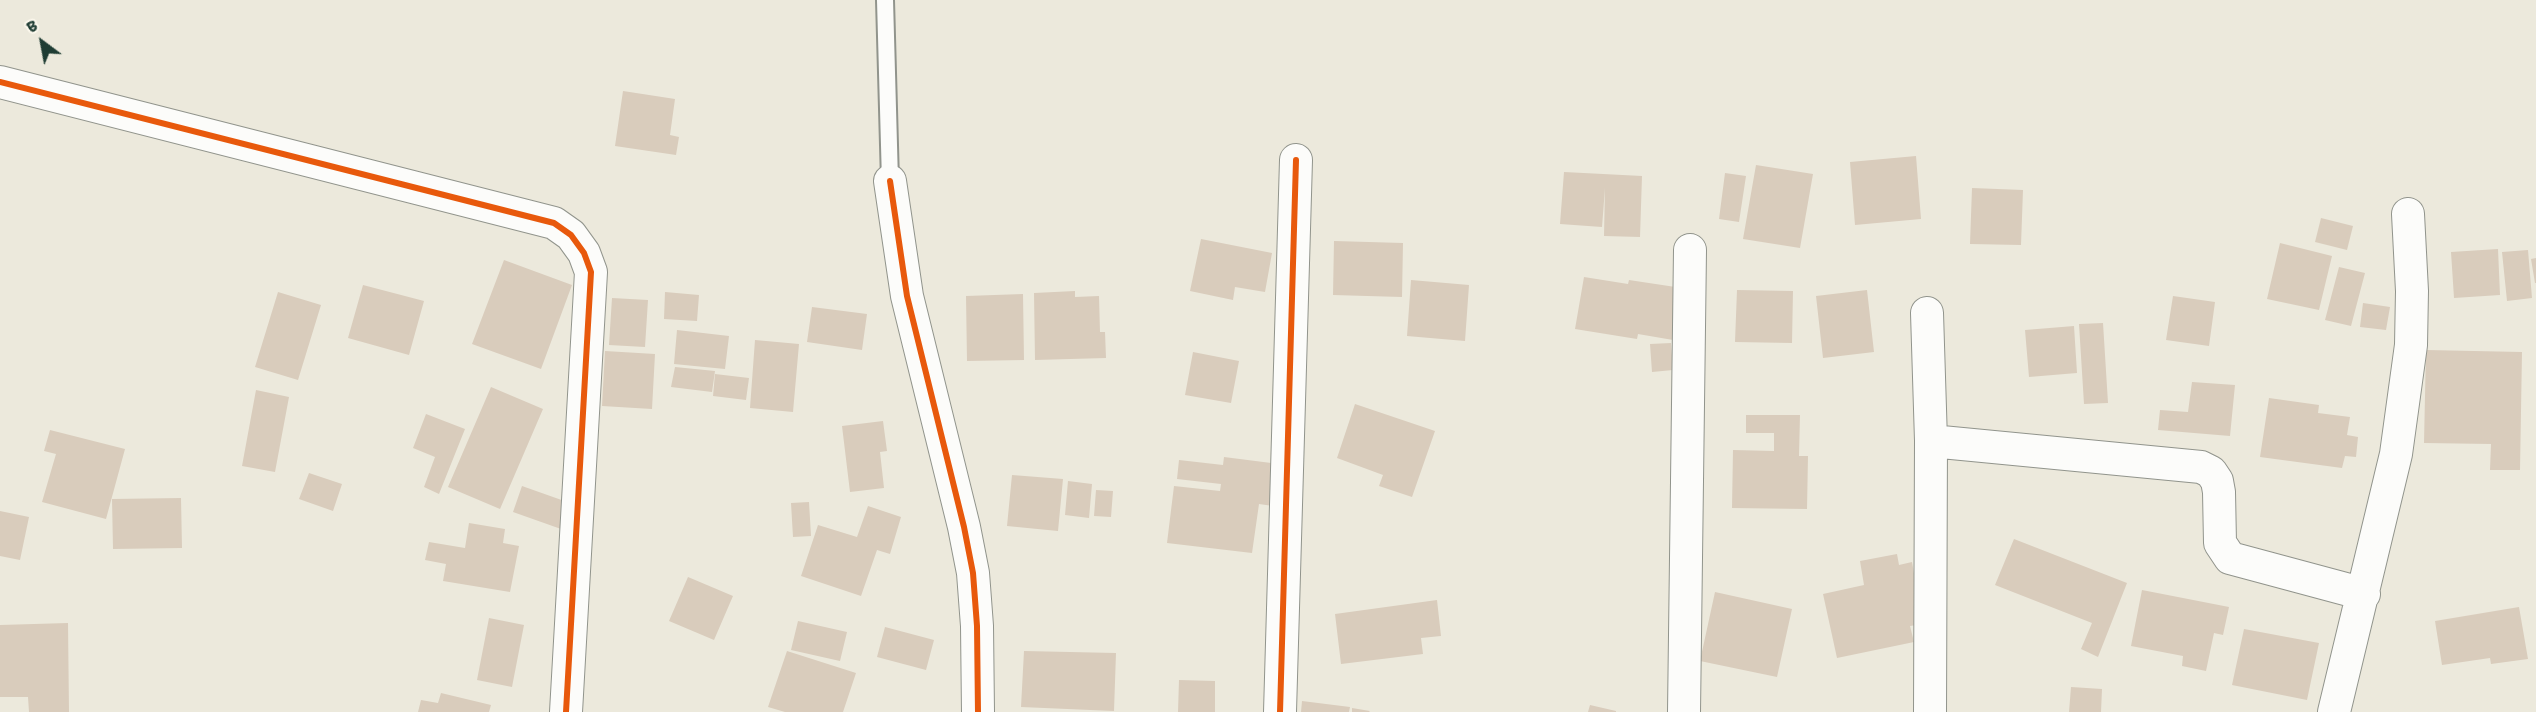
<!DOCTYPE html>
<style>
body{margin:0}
#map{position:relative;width:2536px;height:712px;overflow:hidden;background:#ece9dc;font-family:"Shantell Sans",sans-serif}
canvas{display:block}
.north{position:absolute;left:12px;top:12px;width:60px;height:60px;-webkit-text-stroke:4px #fbf7ec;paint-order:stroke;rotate:328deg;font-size:16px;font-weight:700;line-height:24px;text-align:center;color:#1f3d34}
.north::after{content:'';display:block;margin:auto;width:21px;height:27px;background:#1f3d34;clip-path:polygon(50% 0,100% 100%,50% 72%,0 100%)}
</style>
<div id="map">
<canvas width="2536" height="712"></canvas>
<div class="north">B</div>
</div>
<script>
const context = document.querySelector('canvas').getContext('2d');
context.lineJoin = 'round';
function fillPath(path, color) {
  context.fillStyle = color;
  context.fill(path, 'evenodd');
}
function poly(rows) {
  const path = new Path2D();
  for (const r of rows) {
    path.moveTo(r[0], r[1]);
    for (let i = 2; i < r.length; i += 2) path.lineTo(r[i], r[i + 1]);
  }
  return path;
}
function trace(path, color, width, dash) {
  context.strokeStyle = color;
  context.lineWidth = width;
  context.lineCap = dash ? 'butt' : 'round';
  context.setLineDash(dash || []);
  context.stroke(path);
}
fillPath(poly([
 [623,91,675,99,670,135,679,137,676,155,615,146],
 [1916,156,1921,219,1855,225,1850,162],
 [1756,165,1813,174,1800,248,1743,239],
 [1564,172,1642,176,1640,237,1604,236,1605,188,1602,227,1560,224],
 [1725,173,1746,176,1739,222,1719,219],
 [1972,188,2023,190,2021,245,1970,244],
 [2321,218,2353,226,2347,250,2315,242],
 [1201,239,1272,253,1265,292,1235,287,1233,300,1190,291],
 [1334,241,1403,243,1402,297,1333,295],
 [2280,243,2332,256,2319,310,2267,299],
 [2498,249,2500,295,2454,298,2451,252],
 [2528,250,2532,298,2507,301,2502,252],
 [2536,258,2536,283,2535,283,2531,259],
 [504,260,572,285,541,369,472,344],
 [2339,267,2365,273,2351,326,2325,320],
 [1584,277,1628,284,1629,280,1682,288,1673,340,1638,334,1637,339,1575,329],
 [1411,280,1469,285,1465,341,1407,336],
 [363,285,424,301,409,355,348,338],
 [1737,290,1793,291,1792,343,1735,342],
 [1867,290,1874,352,1823,358,1816,296],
 [1075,291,1075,297,1099,296,1100,332,1105,332,1106,358,1035,360,1034,293],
 [278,292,321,305,298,380,255,367],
 [665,292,699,295,697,321,664,319],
 [1023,294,1024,360,967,361,966,296],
 [2173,296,2215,302,2209,346,2166,340],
 [612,298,648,300,645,347,609,345],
 [2363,303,2390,307,2386,330,2360,327],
 [812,307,867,314,862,350,807,342],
 [2103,323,2108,403,2084,404,2079,324],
 [2074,326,2077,373,2029,377,2025,330],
 [677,330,729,336,725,369,674,364],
 [755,340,799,344,793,412,750,408],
 [1671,343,1673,370,1652,372,1650,344],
 [2426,350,2522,352,2520,470,2490,470,2491,444,2424,443],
 [605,351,655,354,652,409,602,406],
 [1193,352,1239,361,1231,403,1185,395],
 [675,367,715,371,712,392,671,387],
 [715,374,749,378,746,400,713,396],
 [2192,382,2235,385,2230,436,2158,430,2160,410,2188,412],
 [491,387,543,409,500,509,448,487],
 [256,390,289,397,275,472,242,466],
 [2269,398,2319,405,2318,413,2350,417,2347,435,2358,437,2356,457,2345,456,2342,468,2260,457],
 [1355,404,1435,431,1412,497,1379,486,1383,475,1337,458],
 [426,414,465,429,439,494,424,487,435,457,413,448],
 [1746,415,1800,415,1799,456,1808,456,1807,509,1732,508,1733,450,1774,451,1774,433,1746,433],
 [883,421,887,451,880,452,884,488,850,492,842,426],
 [50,430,125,449,106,519,42,502,56,454,44,451],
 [1224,457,1279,464,1273,506,1259,504,1252,553,1167,543,1174,486,1220,491,1221,484,1177,479,1179,460,1223,465],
 [309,473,342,484,333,511,299,499],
 [1012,475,1063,479,1058,531,1007,526],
 [1068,481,1092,484,1089,518,1065,515],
 [522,486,570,503,561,529,513,512],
 [1096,490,1113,491,1111,517,1094,516],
 [181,498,182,548,113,549,112,499],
 [809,502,811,536,793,537,791,503],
 [868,506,901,517,890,554,877,550,861,596,801,576,818,525,857,537],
 [0,511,29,517,20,560,0,556],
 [469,523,505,529,503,543,519,546,510,592,443,581,446,564,425,560,429,542,465,548],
 [2014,539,2127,583,2098,657,2081,649,2092,623,1995,585],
 [1897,554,1899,565,1912,562,1923,624,1910,626,1914,642,1837,658,1823,594,1864,585,1860,561],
 [688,577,733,596,714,640,669,621],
 [2142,590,2229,607,2223,635,2214,633,2206,671,2182,666,2183,656,2131,646],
 [1715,592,1792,609,1777,677,1700,661],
 [1437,600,1441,636,1421,638,1423,654,1341,664,1335,614],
 [2519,607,2528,659,2491,664,2490,658,2442,665,2435,621],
 [489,618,524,625,512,687,477,680],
 [798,621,847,632,840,661,791,650],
 [68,623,69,712,29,712,28,697,0,697,0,625],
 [885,627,934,640,926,670,877,657],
 [2244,629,2319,643,2307,700,2232,685],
 [787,651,856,673,843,712,785,712,768,707],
 [1024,651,1116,653,1114,711,1021,707],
 [1179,680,1215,681,1215,712,1178,712],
 [2071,687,2102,689,2101,712,2069,712],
 [441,693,491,705,489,712,418,712,421,700,438,703],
 [1302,701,1350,707,1349,712,1301,712],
 [1590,705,1616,711,1616,712,1588,712],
 [1352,708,1370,711,1369,712,1352,712]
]), '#d9ccbc');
const service = poly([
 [885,0,890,181]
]);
const minor = poly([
 [0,82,554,223,571,235,584,253,591,272,566,712],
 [890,181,907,296,964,527,973,573,977,626,978,712],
 [1927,313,1931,441,1930,712],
 [1931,441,2201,467,2211,472,2217,481,2219,492,2220,543,2230,558,2364,594],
 [1280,712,1296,160],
 [1684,712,1690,250],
 [2334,712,2396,454,2411,345,2412,291,2408,214]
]);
trace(service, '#91948c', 20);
trace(minor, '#91948c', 34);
trace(service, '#fcfcfa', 16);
trace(minor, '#fcfcfa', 32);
trace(poly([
 [0,82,554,223,571,235,584,253,591,272,566,712],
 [890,181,907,296,964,527,973,573,977,626,978,712],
 [1280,712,1296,160]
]), '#e8590c', 6);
</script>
